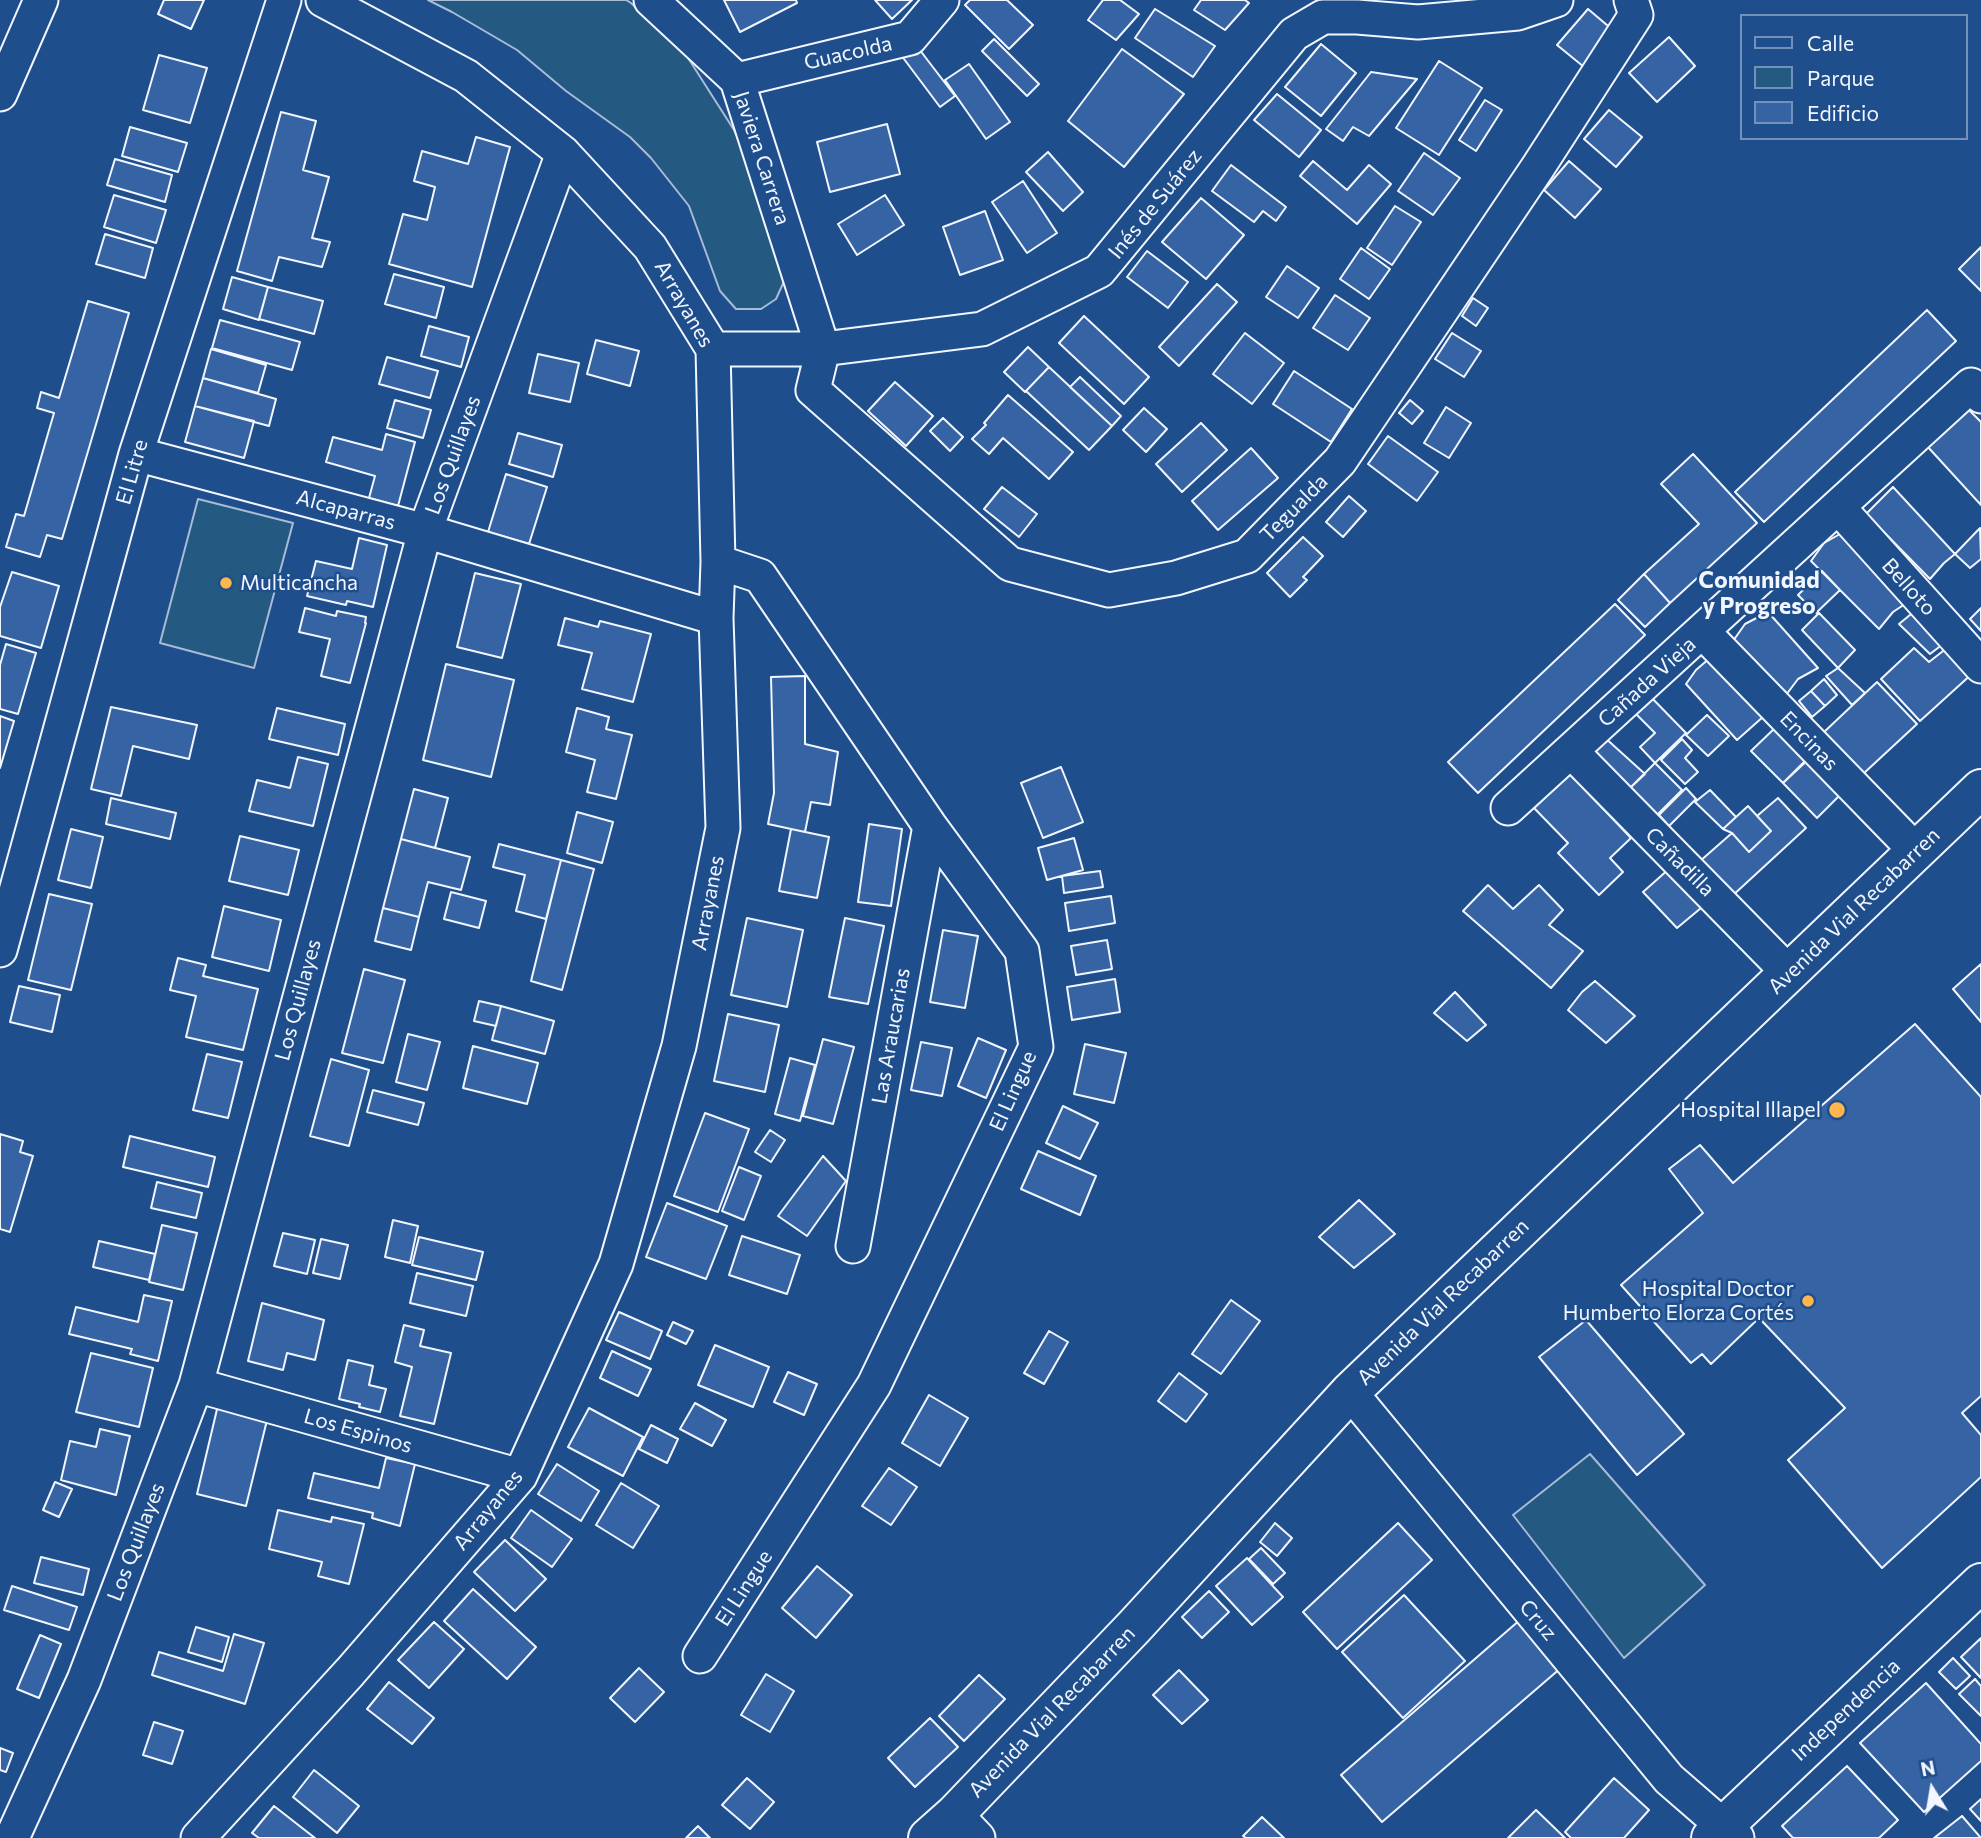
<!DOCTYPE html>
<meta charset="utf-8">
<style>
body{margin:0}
#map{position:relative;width:1981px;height:1838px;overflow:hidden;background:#1f4e8c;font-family:Commissioner,sans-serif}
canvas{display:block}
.legend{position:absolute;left:1740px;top:14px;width:228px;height:126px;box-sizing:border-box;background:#1f4e8c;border:2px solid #7391ba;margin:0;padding:9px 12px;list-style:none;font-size:21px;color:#f2f6ff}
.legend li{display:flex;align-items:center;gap:14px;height:35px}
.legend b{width:35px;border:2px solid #7391ba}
.north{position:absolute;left:1897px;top:1754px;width:70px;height:70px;-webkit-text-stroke:5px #1f4e8c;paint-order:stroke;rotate:349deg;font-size:19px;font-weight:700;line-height:28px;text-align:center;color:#f2f6ff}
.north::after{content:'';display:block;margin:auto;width:24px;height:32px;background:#f2f6ff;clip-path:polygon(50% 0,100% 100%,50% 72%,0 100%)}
</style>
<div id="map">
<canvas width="1981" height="1838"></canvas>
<ul class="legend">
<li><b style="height:9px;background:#1f4e8c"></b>Calle</li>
<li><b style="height:19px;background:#245a82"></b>Parque</li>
<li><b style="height:19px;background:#3563a3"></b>Edificio</li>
</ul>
<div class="north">N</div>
</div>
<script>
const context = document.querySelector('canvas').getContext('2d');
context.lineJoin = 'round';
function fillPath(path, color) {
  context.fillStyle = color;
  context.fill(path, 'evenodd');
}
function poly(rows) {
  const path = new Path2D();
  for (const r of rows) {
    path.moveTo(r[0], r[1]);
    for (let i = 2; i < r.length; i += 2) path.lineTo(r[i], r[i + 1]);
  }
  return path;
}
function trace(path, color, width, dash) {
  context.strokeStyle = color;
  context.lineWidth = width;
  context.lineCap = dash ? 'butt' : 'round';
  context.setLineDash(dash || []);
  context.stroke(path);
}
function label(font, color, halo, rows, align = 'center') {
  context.font = font + ' Commissioner,sans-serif';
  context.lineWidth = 5;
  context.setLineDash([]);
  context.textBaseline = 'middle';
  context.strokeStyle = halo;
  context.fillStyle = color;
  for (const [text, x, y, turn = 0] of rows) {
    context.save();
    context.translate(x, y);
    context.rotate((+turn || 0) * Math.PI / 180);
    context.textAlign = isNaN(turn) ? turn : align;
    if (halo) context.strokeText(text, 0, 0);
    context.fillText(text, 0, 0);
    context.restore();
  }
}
const green = poly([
 [428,0,626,0,631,3,683,50,734,130,768,199,786,277,776,299,761,309,736,309,720,291,689,206,651,158,630,137,566,91,517,50,452,12,428,0],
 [198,499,293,523,254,668,160,643,198,499],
 [1590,1454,1705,1585,1624,1658,1513,1515,1590,1454]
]);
fillPath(green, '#245a82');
trace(green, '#a8bbd7', 2);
const building = poly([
 [164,0,204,0,191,29,158,14,164,0],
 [724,0,796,0,797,3,740,32,724,0],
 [875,0,912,0,892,19,875,0],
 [970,0,1007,0,1033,25,1009,49,965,5,970,0],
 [1103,0,1120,0,1139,14,1116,40,1088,20,1103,0],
 [1201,0,1245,0,1249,3,1225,30,1194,10,1201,0],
 [1155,9,1215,46,1193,77,1135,38,1155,9],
 [1588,9,1614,31,1584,67,1557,45,1588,9],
 [1669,37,1695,66,1657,102,1629,73,1669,37],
 [994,39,1039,84,1027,96,982,51,994,39],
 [1321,44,1356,73,1321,116,1285,87,1321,44],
 [916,45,955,96,940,107,901,55,916,45],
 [1122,49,1184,94,1124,167,1068,121,1122,49],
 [159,55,207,68,190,123,143,110,159,55],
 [1439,61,1482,88,1439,155,1396,128,1439,61],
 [969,64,1010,122,986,139,945,80,969,64],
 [1371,72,1417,79,1369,136,1353,127,1343,141,1326,129,1371,72],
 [1277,94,1321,130,1299,157,1254,120,1277,94],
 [1485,100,1502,110,1476,151,1459,140,1485,100],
 [1609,110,1642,137,1616,167,1584,139,1609,110],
 [281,112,316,121,303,170,329,177,312,238,330,242,322,267,279,257,272,281,237,271,281,112],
 [887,124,900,174,830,192,817,142,887,124],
 [130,127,187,143,178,172,122,156,130,127],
 [476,137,510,147,472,287,389,264,403,214,427,220,435,187,414,181,422,151,468,164,476,137],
 [1048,152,1083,192,1063,211,1026,172,1048,152],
 [1424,153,1460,178,1433,215,1398,191,1424,153],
 [115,159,172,175,165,202,107,185,115,159],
 [1313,161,1347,190,1369,165,1391,184,1357,224,1300,176,1313,161],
 [1569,161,1601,189,1575,218,1544,190,1569,161],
 [1231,165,1286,207,1276,221,1263,211,1254,222,1212,191,1231,165],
 [1023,181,1057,233,1027,253,992,202,1023,181],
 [114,195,166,210,156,243,104,227,114,195],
 [885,195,904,225,857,255,838,224,885,195],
 [1201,198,1244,235,1206,279,1162,242,1201,198],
 [1395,206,1421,222,1392,265,1367,248,1395,206],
 [985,211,1003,260,960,275,943,227,985,211],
 [105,234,153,248,145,278,96,264,105,234],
 [1981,247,1981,291,1959,269,1981,247],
 [1361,248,1390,269,1369,299,1340,279,1361,248],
 [1147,251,1188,282,1168,308,1127,277,1147,251],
 [1287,266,1319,288,1298,318,1266,297,1287,266],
 [394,274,444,287,436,318,385,304,394,274],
 [232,277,268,287,259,320,223,309,232,277],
 [1217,284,1237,302,1179,366,1159,347,1217,284],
 [268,287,323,301,314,334,259,319,268,287],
 [1335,295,1370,318,1348,350,1313,328,1335,295],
 [1473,298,1488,308,1476,326,1462,316,1473,298],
 [88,301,129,313,62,539,47,535,40,557,6,547,16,514,24,516,54,413,37,408,41,392,59,398,88,301],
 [1927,310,1956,341,1764,522,1735,492,1927,310],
 [1084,316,1149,377,1124,404,1059,343,1084,316],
 [220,320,300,342,292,370,212,348,220,320],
 [429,326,469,337,461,367,421,356,429,326],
 [1245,333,1284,363,1252,404,1213,374,1245,333],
 [1452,333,1481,351,1464,377,1435,359,1452,333],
 [596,340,639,351,630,386,587,374,596,340],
 [1028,347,1049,367,1025,392,1004,372,1028,347],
 [211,349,266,365,258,393,203,378,211,349],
 [538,354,579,363,570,402,529,393,538,354],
 [387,357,438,371,430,398,379,384,387,357],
 [1049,367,1112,426,1089,450,1026,391,1049,367],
 [1294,371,1352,409,1331,442,1273,404,1294,371],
 [1080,377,1121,416,1112,426,1070,387,1080,377],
 [203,378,276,399,269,426,195,406,203,378],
 [895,382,933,416,906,446,868,411,895,382],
 [1008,395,1073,452,1049,479,1003,438,989,454,972,439,986,425,984,423,1008,395],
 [395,400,431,410,423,438,387,428,395,400],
 [1410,400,1423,411,1412,424,1399,413,1410,400],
 [195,406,254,421,244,458,185,442,195,406],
 [1446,407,1471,423,1449,458,1424,443,1446,407],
 [1144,408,1167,429,1146,452,1123,430,1144,408],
 [1969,410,1981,422,1981,505,1927,446,1969,410],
 [943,418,963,437,950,451,930,431,943,418],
 [1201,423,1227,450,1182,492,1156,464,1201,423],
 [518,433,562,445,553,477,509,464,518,433],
 [386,434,415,442,398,506,369,498,375,476,326,462,333,437,382,450,386,434],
 [1388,436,1438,472,1417,501,1368,464,1388,436],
 [1251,448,1278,478,1218,530,1192,501,1251,448],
 [1693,454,1757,523,1670,603,1644,574,1699,524,1661,484,1693,454],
 [506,474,547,487,529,544,488,532,506,474],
 [1002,487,1037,514,1019,537,984,509,1002,487],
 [1893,487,1955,554,1944,563,1930,579,1866,514,1893,487],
 [1349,496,1366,511,1343,537,1326,522,1349,496],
 [1980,528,1981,559,1970,568,1955,554,1980,528],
 [1840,534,1908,602,1893,612,1879,629,1811,561,1824,543,1840,534],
 [1303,537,1323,556,1303,577,1307,580,1290,597,1267,573,1303,537],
 [359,538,387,545,373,607,347,601,346,605,307,596,316,561,352,569,359,538],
 [1822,571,1840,590,1816,613,1798,595,1822,571],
 [12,572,59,586,41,648,0,636,0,607,12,572],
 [475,573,521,584,502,658,457,647,475,573],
 [1644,574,1670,603,1645,627,1618,600,1644,574],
 [1615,604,1645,635,1478,793,1448,762,1615,604],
 [305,608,336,616,337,611,366,617,365,623,366,623,350,683,321,676,330,639,299,632,305,608],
 [1981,608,1981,631,1970,619,1981,608],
 [1916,610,1947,641,1930,654,1899,624,1916,610],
 [1768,612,1818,668,1798,679,1786,695,1733,641,1745,624,1768,612],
 [1819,613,1855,650,1838,668,1802,630,1819,613],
 [565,618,598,627,600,621,651,634,633,702,582,689,592,653,558,645,565,618],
 [6,644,36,653,18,714,0,709,0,665,6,644],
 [1952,644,1974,672,1920,721,1881,679,1914,648,1929,662,1952,644],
 [1711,657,1764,716,1737,740,1686,684,1696,670,1711,657],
 [446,664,514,680,491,777,423,760,446,664],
 [1838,668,1865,693,1852,705,1826,676,1838,668],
 [805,676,805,744,838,752,830,805,811,802,805,832,768,824,774,793,771,677,805,676],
 [1824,679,1837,695,1825,706,1811,691,1824,679],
 [1877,682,1917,724,1863,774,1823,733,1877,682],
 [1811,691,1825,706,1812,717,1799,701,1811,691],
 [1647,693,1686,733,1655,763,1640,747,1655,733,1631,709,1647,693],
 [111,707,197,725,189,759,133,746,121,796,91,789,111,707],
 [277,708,345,724,338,755,269,739,277,708],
 [577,708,609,717,606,729,632,735,616,799,587,792,595,760,566,752,577,708],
 [1707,715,1729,736,1708,756,1686,735,1707,715],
 [0,716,14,721,0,768,0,716],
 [1776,727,1807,759,1783,783,1751,751,1776,727],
 [1603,736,1645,774,1630,788,1590,750,1603,736],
 [1682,739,1692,750,1685,758,1698,772,1685,784,1661,760,1682,739],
 [298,757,328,764,313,826,249,811,257,780,290,788,298,757],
 [1811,757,1844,791,1817,818,1783,783,1811,757],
 [1655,763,1682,790,1657,815,1630,788,1655,763],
 [1061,767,1083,822,1043,838,1021,783,1061,767],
 [1570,774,1631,838,1610,858,1623,872,1599,895,1558,853,1568,843,1534,808,1570,774],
 [1686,788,1696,799,1669,826,1659,815,1686,788],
 [414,789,448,798,435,848,401,839,414,789],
 [1710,790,1736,817,1723,829,1695,802,1710,790],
 [111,798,176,813,170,839,106,824,111,798],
 [1778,798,1806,828,1731,897,1699,862,1732,833,1749,852,1771,831,1757,816,1778,798],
 [1748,806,1771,831,1749,852,1732,833,1723,829,1748,806],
 [577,812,613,822,602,863,567,853,577,812],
 [869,824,902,829,891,906,858,902,869,824],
 [71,829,103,837,91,888,58,880,71,829],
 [791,829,829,837,817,898,779,891,791,829],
 [240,836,299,850,288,895,229,881,240,836],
 [1074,838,1083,870,1047,880,1038,848,1074,838],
 [401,839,470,857,461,890,428,882,419,917,383,908,401,839],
 [499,844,561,860,546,919,516,911,525,875,493,867,499,844],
 [561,860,594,869,562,990,531,981,561,860],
 [1670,868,1707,903,1677,928,1643,892,1670,868],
 [1100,871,1103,887,1064,893,1062,876,1100,871],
 [1488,885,1513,909,1539,885,1563,910,1549,925,1583,951,1551,988,1463,911,1488,885],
 [451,892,486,901,479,928,444,919,451,892],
 [49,894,92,904,71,990,28,980,49,894],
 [1111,896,1115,923,1069,931,1065,903,1111,896],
 [224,906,281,920,269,971,212,957,224,906],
 [383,908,419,917,411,950,375,941,383,908],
 [747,918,803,930,787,1007,731,995,747,918],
 [845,918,884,926,868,1004,829,997,845,918],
 [943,930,978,936,965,1008,930,1002,943,930],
 [1107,940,1112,969,1076,975,1071,946,1107,940],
 [178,958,206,965,203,976,258,989,243,1050,186,1037,196,996,170,990,178,958],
 [1981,964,1981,1022,1953,989,1981,964],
 [364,969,405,980,383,1063,342,1053,364,969],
 [1115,979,1120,1012,1072,1020,1067,987,1115,979],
 [1595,981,1635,1016,1606,1043,1568,1010,1582,992,1595,981],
 [19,986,60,995,52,1032,10,1022,19,986],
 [1455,992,1486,1025,1467,1041,1434,1013,1455,992],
 [479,1001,501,1006,496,1026,474,1021,479,1001],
 [501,1006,554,1021,545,1054,492,1040,501,1006],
 [728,1014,779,1025,765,1092,714,1081,728,1014],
 [1915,1024,1981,1097,1981,1396,1962,1413,1981,1435,1981,1477,1882,1568,1788,1460,1845,1408,1759,1318,1711,1364,1702,1354,1691,1363,1621,1285,1703,1213,1669,1169,1700,1145,1733,1183,1915,1024],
 [408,1034,440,1042,427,1090,396,1082,408,1034],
 [978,1038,1006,1050,986,1098,958,1086,978,1038],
 [823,1039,854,1047,833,1124,803,1116,823,1039],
 [921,1042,952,1048,942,1096,911,1090,921,1042],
 [1085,1044,1126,1053,1114,1103,1074,1094,1085,1044],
 [473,1046,538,1063,527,1104,463,1088,473,1046],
 [207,1054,242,1062,228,1118,193,1110,207,1054],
 [790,1058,815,1065,800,1121,775,1114,790,1058],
 [331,1059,369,1070,349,1146,310,1136,331,1059],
 [373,1090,424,1103,418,1125,367,1112,373,1090],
 [1063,1106,1098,1123,1080,1159,1046,1143,1063,1106],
 [705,1113,749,1129,718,1212,674,1196,705,1113],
 [770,1130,785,1140,771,1162,755,1152,770,1130],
 [0,1134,23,1141,20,1152,33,1156,10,1232,0,1229,0,1134],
 [130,1136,215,1157,208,1187,123,1167,130,1136],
 [1038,1151,1096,1176,1080,1215,1021,1189,1038,1151],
 [823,1156,846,1181,807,1236,778,1216,823,1156],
 [739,1167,761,1176,744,1220,722,1211,739,1167],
 [157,1182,202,1193,196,1218,151,1208,157,1182],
 [1359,1200,1395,1234,1354,1268,1319,1237,1359,1200],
 [667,1203,727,1226,706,1279,646,1257,667,1203],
 [393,1220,418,1226,410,1263,385,1257,393,1220],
 [162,1225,197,1233,183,1290,149,1282,162,1225],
 [283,1233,315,1240,307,1274,274,1266,283,1233],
 [742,1236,800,1255,787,1294,729,1275,742,1236],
 [419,1237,483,1252,476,1280,412,1265,419,1237],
 [321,1239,348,1245,340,1279,313,1273,321,1239],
 [99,1241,155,1254,149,1280,93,1267,99,1241],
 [417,1273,473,1286,466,1316,410,1303,417,1273],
 [144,1295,172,1301,158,1361,130,1354,132,1349,69,1334,76,1307,138,1322,144,1295],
 [1231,1300,1260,1321,1221,1374,1192,1354,1231,1300],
 [262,1303,324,1320,315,1360,287,1353,283,1370,248,1361,262,1303],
 [619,1312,662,1331,650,1359,606,1340,619,1312],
 [1586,1320,1684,1434,1637,1475,1539,1357,1586,1320],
 [673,1322,693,1331,686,1344,667,1335,673,1322],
 [404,1325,424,1330,420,1346,451,1353,434,1424,400,1416,412,1367,395,1362,404,1325],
 [1049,1331,1068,1342,1044,1384,1024,1373,1049,1331],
 [715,1345,769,1367,753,1407,698,1385,715,1345],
 [612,1351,651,1369,638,1396,600,1378,612,1351],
 [91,1353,153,1368,139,1427,76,1412,91,1353],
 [348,1360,373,1366,369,1385,386,1389,380,1412,359,1407,360,1404,339,1399,348,1360],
 [788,1372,817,1384,804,1415,774,1402,788,1372],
 [1179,1373,1207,1394,1186,1422,1158,1401,1179,1373],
 [929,1395,968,1418,940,1466,902,1443,929,1395],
 [695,1403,726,1420,712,1446,680,1429,695,1403],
 [218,1405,268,1416,246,1506,197,1494,218,1405],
 [589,1408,643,1437,623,1476,568,1447,589,1408],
 [651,1425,678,1439,667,1463,639,1449,651,1425],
 [100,1429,130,1436,116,1495,61,1480,70,1441,96,1447,100,1429],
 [386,1458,415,1464,400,1526,372,1518,373,1513,308,1498,314,1473,379,1488,386,1458],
 [557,1464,599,1491,581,1521,538,1494,557,1464],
 [889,1468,917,1487,891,1525,862,1506,889,1468],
 [55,1482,72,1489,59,1517,43,1510,55,1482],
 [621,1483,659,1506,633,1548,596,1525,621,1483],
 [278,1510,331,1522,332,1517,364,1524,349,1584,318,1576,322,1562,269,1549,278,1510],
 [531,1510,572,1539,552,1567,511,1538,531,1510],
 [1275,1523,1292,1538,1277,1556,1260,1542,1275,1523],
 [1398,1523,1432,1560,1337,1649,1303,1612,1398,1523],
 [505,1540,546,1579,515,1611,474,1572,505,1540],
 [1261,1548,1285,1573,1273,1584,1249,1559,1261,1548],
 [41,1557,89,1569,83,1595,34,1583,41,1557],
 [1247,1558,1283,1597,1252,1625,1216,1586,1247,1558],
 [817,1566,852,1595,816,1638,782,1608,817,1566],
 [12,1586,77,1607,69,1630,4,1610,12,1586],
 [473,1589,536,1647,507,1679,444,1621,473,1589],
 [1209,1591,1229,1612,1202,1638,1182,1617,1209,1591],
 [1404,1595,1465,1661,1403,1718,1342,1652,1404,1595],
 [1521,1619,1562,1667,1382,1822,1341,1775,1521,1619],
 [434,1622,464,1649,429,1688,398,1660,434,1622],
 [196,1627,229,1637,222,1662,188,1652,196,1627],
 [234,1634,264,1643,245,1704,152,1675,159,1652,223,1671,234,1634],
 [40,1635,61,1644,39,1698,17,1689,40,1635],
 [1981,1638,1981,1678,1961,1657,1981,1638],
 [1953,1658,1970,1676,1956,1689,1939,1672,1953,1658],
 [639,1668,664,1692,635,1722,610,1698,639,1668],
 [1179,1670,1208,1700,1182,1724,1153,1695,1179,1670],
 [766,1674,794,1691,770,1732,741,1715,766,1674],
 [979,1675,1005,1699,964,1741,939,1716,979,1675],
 [1975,1679,1981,1686,1981,1716,1959,1694,1975,1679],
 [389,1682,434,1718,412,1744,367,1709,389,1682],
 [1926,1683,1981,1744,1981,1761,1924,1812,1860,1743,1926,1683],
 [930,1718,958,1747,915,1787,888,1758,930,1718],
 [154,1722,183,1731,172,1764,143,1755,154,1722],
 [0,1748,13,1753,6,1772,0,1770,0,1748],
 [1847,1766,1898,1820,1879,1838,1793,1838,1782,1826,1847,1766],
 [314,1770,359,1806,337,1833,293,1797,314,1770],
 [747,1778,774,1802,750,1829,722,1805,747,1778],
 [1614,1778,1649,1810,1624,1838,1571,1838,1565,1832,1614,1778],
 [1981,1799,1981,1821,1970,1809,1981,1799],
 [274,1806,315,1838,259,1838,252,1833,274,1806],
 [1536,1810,1565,1838,1508,1838,1536,1810],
 [1962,1816,1981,1838,1934,1838,1962,1816],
 [1262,1817,1284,1838,1246,1838,1243,1836,1262,1817],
 [698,1826,710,1838,686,1838,698,1826]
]);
fillPath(building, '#3563a3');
trace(building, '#f2f6ff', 2);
const street = poly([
 [651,0,737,80,823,349,813,390,1010,564,1109,590,1176,578,1247,556,1340,461,1538,167,1636,15,1631,0],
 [737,80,910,38,942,0],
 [0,94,41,0],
 [713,349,823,349,982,329,1099,271,1294,34,1323,17,1357,17,1418,22,1518,13,1556,0],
 [136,454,425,531,716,618],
 [1838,507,1981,666],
 [1702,631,1916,851],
 [1571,751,1789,973],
 [1508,808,1971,385,1981,396],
 [0,950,136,454,284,0],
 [853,1246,930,826],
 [196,1385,520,1476],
 [1350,1392,1669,1779,1737,1838],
 [700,1656,874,1385,1036,1047,1022,951,930,826,760,576,718,562],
 [955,1814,978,1838],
 [12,1838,84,1680,196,1385,425,531,563,153],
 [198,1838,350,1672,520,1476,616,1264,679,1046,723,828,716,618,718,562,713,349,650,247,563,153,466,76,323,0]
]);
const secondary = poly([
 [928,1838,955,1814,1134,1627,1350,1392,1981,789],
 [1711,1838,1981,1583]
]);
trace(street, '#f2f6ff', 37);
trace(secondary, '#f2f6ff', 42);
trace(street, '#1f4e8c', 33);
trace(secondary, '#1f4e8c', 38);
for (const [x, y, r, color] of [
 [226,583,7,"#ffb74d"],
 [1837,1110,9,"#ffb74d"],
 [1808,1301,7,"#ffb74d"]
]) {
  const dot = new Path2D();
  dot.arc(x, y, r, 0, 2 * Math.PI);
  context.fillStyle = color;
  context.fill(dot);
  trace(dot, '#1f4e8c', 2.5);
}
label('21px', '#f2f6ff', '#1f4e8c', [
 ["Guacolda",848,53,-13],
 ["Javiera Carrera",762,158,72],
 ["Inés de Suárez",1155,204,-51],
 ["Arrayanes",684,304,60],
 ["Los Quillayes",453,455,-70],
 ["El Litre",132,472,-74],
 ["Tegualda",1294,508,-45],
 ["Alcaparras",346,510,15],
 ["Belloto",1909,587,48],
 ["Cañada Vieja",1647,682,-42],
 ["Encinas",1809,741,46],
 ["Cañadilla",1680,862,45],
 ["Arrayanes",708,903,-79],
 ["Avenida Vial Recabarren",1854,911,-44],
 ["Los Quillayes",298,1000,-75],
 ["Las Araucarias",891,1036,-80],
 ["El Lingue",1013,1091,-66],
 ["Avenida Vial Recabarren",1443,1302,-44],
 ["Los Espinos",358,1431,16],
 ["Arrayanes",488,1510,-51],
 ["Los Quillayes",136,1542,-69],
 ["El Lingue",744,1588,-57],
 ["Cruz",1538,1620,50],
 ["Independencia",1846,1710,-43],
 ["Avenida Vial Recabarren",1052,1712,-46]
]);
label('21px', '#f2f6ff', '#1f4e8c', [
 ["Multicancha",240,583,"left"],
 ["Hospital Illapel",1821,1110],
 ["Hospital Doctor",1794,1289],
 ["Humberto Elorza Cortés",1794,1313]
], 'right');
label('bold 23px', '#f2f6ff', '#1f4e8c', [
 ["Comunidad",1759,580],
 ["y Progreso",1759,606]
]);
</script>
